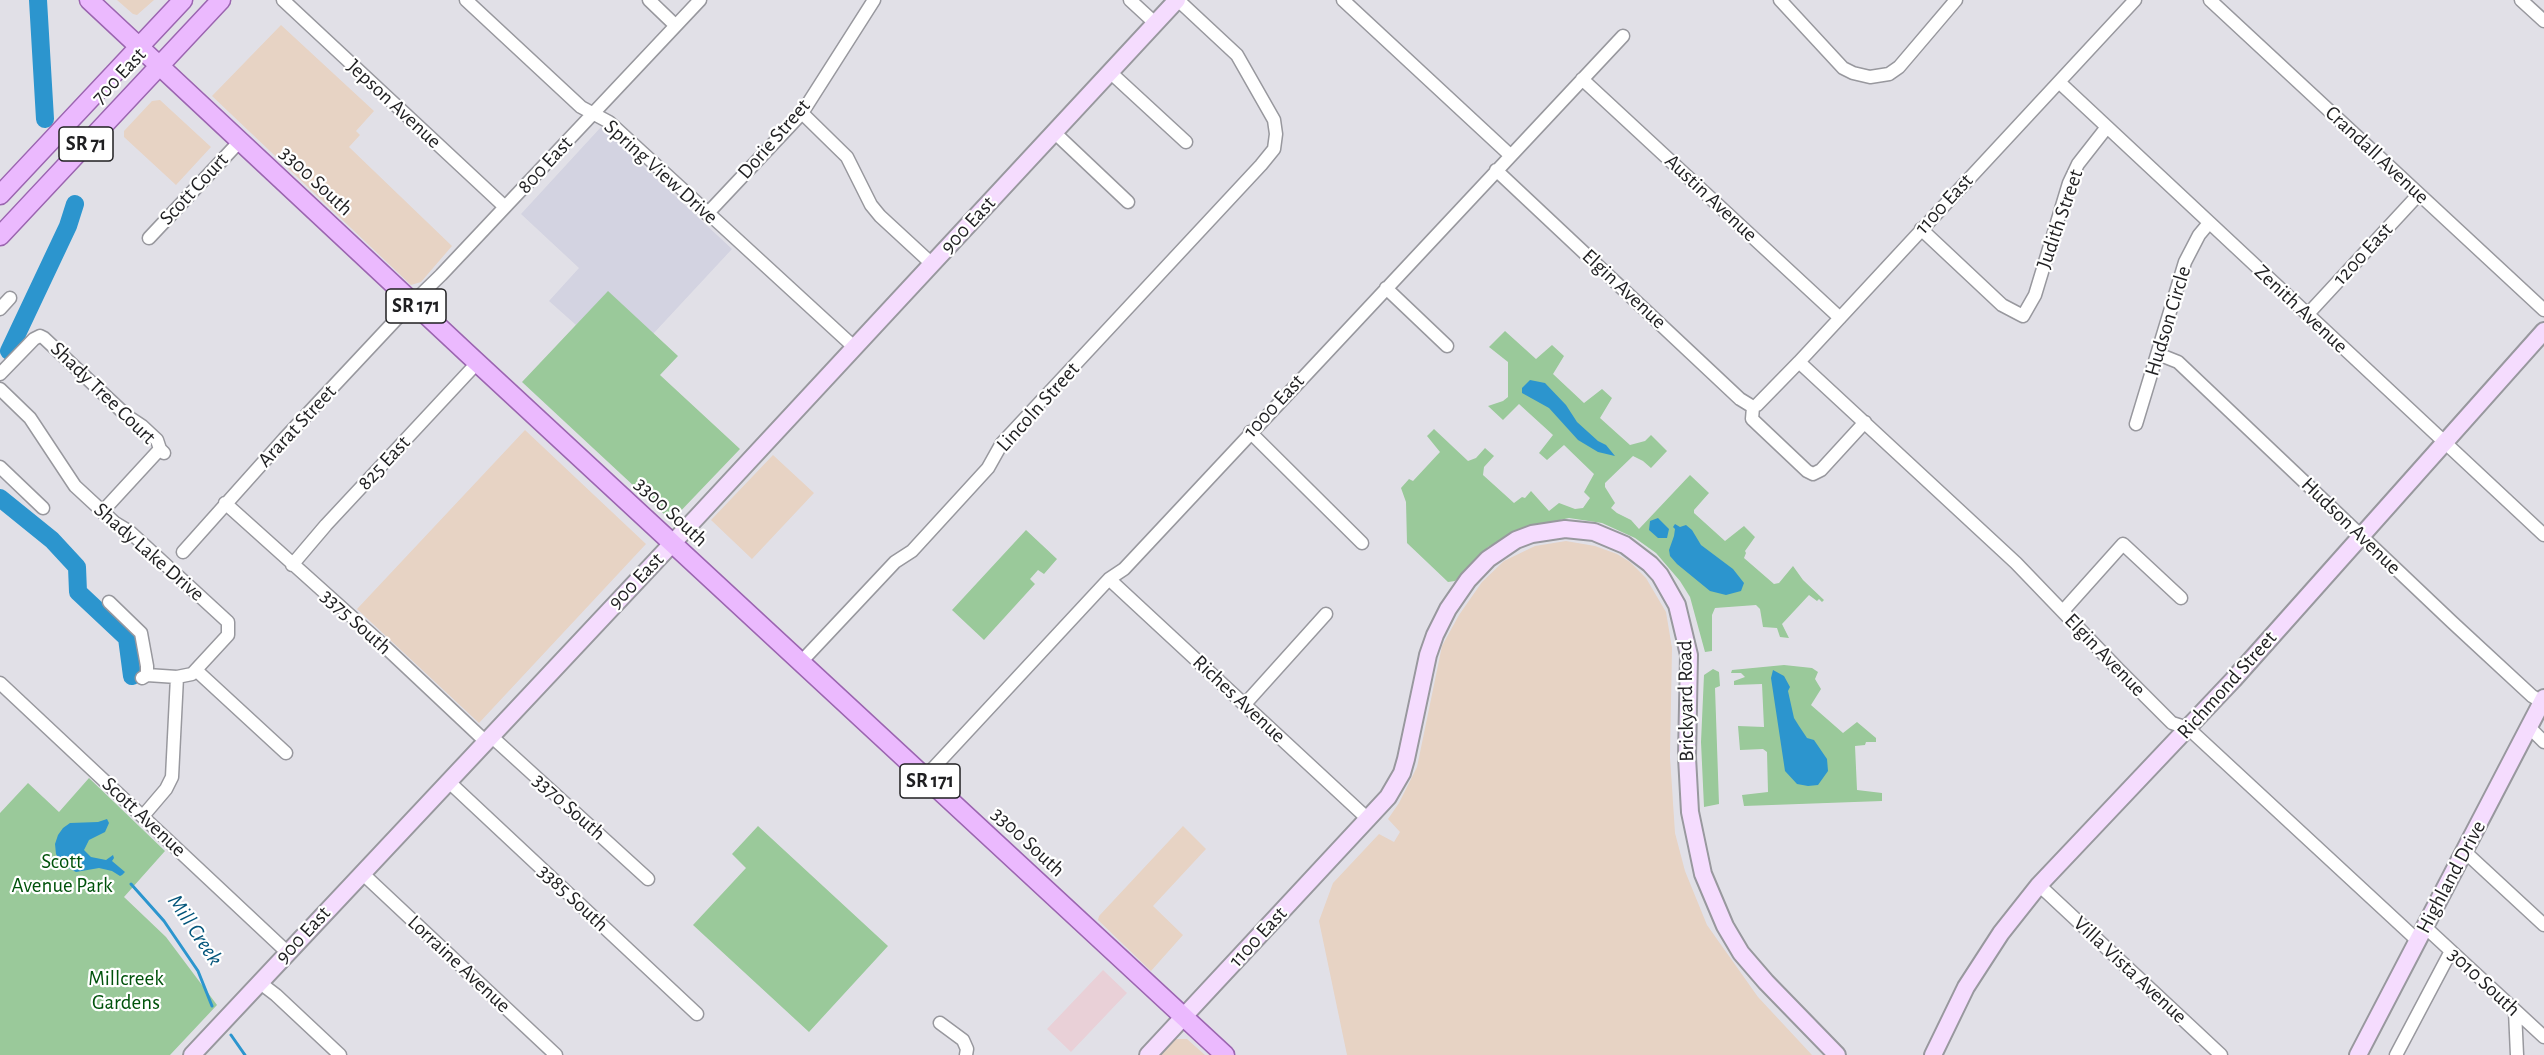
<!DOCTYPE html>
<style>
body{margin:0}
canvas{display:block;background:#e1e0e7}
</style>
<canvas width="2544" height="1055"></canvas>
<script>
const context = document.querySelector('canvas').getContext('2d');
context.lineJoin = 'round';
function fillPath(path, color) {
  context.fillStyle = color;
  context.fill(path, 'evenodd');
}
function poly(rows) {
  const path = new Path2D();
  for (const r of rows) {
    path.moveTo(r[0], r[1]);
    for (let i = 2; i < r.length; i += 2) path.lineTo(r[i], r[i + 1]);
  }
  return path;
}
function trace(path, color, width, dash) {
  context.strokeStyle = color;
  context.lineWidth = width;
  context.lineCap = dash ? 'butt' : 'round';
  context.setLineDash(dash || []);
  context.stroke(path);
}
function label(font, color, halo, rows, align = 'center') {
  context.font = font + ' "Alegreya Sans",sans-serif';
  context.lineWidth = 4.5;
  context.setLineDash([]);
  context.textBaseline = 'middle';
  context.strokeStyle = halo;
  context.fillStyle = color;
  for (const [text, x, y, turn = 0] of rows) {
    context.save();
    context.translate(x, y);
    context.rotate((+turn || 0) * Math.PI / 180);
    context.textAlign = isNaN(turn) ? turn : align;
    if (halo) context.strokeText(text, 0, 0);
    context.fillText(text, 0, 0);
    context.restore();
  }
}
fillPath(poly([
 [117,0,154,0,137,15,133,14],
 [281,25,374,111,356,131,360,135,349,147,452,246,421,282,411,285,212,96],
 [160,100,211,147,176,185,124,137,124,131,152,101],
 [525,430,646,544,479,723,357,609],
 [773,455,814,493,752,559,711,520],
 [1566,541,1595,546,1617,554,1630,562,1646,578,1666,612,1672,648,1670,757,1675,833,1685,871,1707,925,1758,997,1812,1055,1347,1055,1319,921,1333,883,1379,834,1394,842,1400,832,1388,819,1399,803,1417,767,1442,646,1459,615,1482,582,1504,561,1535,546],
 [1183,826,1206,849,1153,906,1183,935,1151,971,1098,920,1099,916],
 [1176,1039,1187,1039,1205,1055,1160,1055]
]), '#e7d3c4');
fillPath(poly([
 [1103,970,1127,993,1071,1052,1047,1029]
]), '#e9d0d7');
fillPath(poly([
 [601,127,732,249,653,334,608,292,576,325,549,301,579,268,521,214]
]), '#d3d3e1');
fillPath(poly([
 [608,291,678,356,660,375,740,449,674,518,664,514,522,382],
 [1505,331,1536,359,1552,345,1564,356,1553,374,1584,403,1602,389,1612,398,1600,418,1630,445,1645,441,1651,435,1667,451,1651,468,1643,461,1633,456,1605,483,1605,487,1615,503,1611,508,1617,513,1631,520,1639,529,1690,475,1709,493,1694,510,1694,513,1725,541,1744,526,1755,537,1745,551,1746,553,1744,558,1774,584,1779,583,1793,566,1803,580,1824,600,1822,602,1819,599,1817,601,1809,595,1782,624,1789,638,1780,637,1777,628,1763,627,1760,609,1756,605,1715,608,1712,615,1712,651,1705,652,1690,597,1680,581,1656,553,1635,538,1602,523,1569,518,1524,528,1488,547,1455,581,1448,582,1407,543,1406,502,1401,488,1409,479,1413,481,1440,452,1427,436,1434,429,1468,461,1476,458,1485,448,1494,456,1484,467,1483,475,1514,503,1522,497,1525,498,1531,491,1549,511,1559,503,1575,509,1583,508,1590,498,1584,492,1594,474,1564,445,1547,460,1539,453,1553,435,1519,404,1503,420,1488,406,1503,401,1508,397,1508,362,1489,347],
 [1026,530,1057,559,1044,574,1038,570,1030,579,1035,584,984,640,952,610],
 [1784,665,1812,668,1818,672,1815,679,1821,689,1811,705,1843,733,1857,722,1876,738,1876,742,1866,742,1865,745,1855,746,1857,790,1882,793,1882,801,1744,806,1742,795,1768,792,1767,752,1763,749,1740,750,1738,726,1764,727,1762,684,1734,685,1734,681,1745,677,1741,673,1731,673,1732,670],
 [1713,669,1719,672,1720,686,1715,688,1719,804,1704,807,1701,742,1704,675],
 [89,778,165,851,124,897,166,937,217,1005,170,1055,0,1055,0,813,28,783,59,812],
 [758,826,888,946,809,1032,693,925,746,868,732,854]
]), '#9ac99a');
fillPath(poly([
 [1530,380,1545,383,1566,405,1577,422,1598,441,1606,445,1615,456,1598,452,1578,440,1549,408,1522,393,1522,388],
 [1658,518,1669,529,1667,538,1658,538,1649,530,1650,521],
 [1675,524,1680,527,1686,525,1692,530,1701,545,1733,569,1744,583,1741,591,1726,595,1710,591,1677,564,1670,556,1669,550,1674,536,1675,529,1673,527],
 [1773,670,1784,676,1790,687,1788,691,1794,718,1799,726,1807,738,1814,740,1827,759,1828,771,1818,785,1808,786,1797,784,1785,771,1771,678],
 [107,819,109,823,105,832,89,840,84,850,91,857,106,860,113,855,114,858,112,861,125,872,122,875,120,876,112,871,99,868,76,872,61,864,56,854,55,844,58,835,63,828,70,823,98,822]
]), '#2c95ce');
trace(poly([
 [131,884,164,921,198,971,212,1006],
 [231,1035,245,1055]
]), '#2c95ce', 3);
trace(poly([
 [38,0,45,119],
 [9,351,68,226,75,204],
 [0,498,52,540,77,567,78,592,127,638,132,676]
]), '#2c95ce', 18);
const street = poly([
 [283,0,505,207],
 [466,0,581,107,609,122,854,347],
 [649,0,675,25],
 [1130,0,1156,24],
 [1343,0,1510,155],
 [1780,0,1843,68,1853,73,1870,77,1889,74,1899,67,1956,0],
 [2210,0,2544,310],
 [2521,0,2544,21],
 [1110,72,1186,142],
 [1582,79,1840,318],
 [2059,82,2544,535],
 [802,113,847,157,871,205,880,216,932,264],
 [1054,132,1128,202],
 [1496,170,1740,399,1753,407],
 [707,214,802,113,874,0],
 [1921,229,2002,305,2023,316,2035,295,2069,183,2078,164,2107,127],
 [149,238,240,141],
 [1386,288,1447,346],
 [0,309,10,298],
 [2307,315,2419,194],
 [2158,354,2178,362,2452,622,2532,696,2542,702],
 [1799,362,2016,563,2118,669,2172,723,2188,728,2417,940],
 [0,374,34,339,40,336,44,338,127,416,142,426,157,440,160,449,164,453],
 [0,389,30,418,75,486,115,523,130,532,228,622,228,635,192,674,177,677,147,675,142,678],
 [1753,407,1757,405,1799,362,2135,0],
 [1753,407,1752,419,1807,471,1813,474,1821,470,1865,422],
 [2136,424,2185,262,2199,235,2209,223],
 [1250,432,1362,543],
 [0,467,43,508],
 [225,503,382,644,485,741],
 [102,512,160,449],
 [183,552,284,439,403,312,441,275,700,0],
 [292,565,326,525,477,363],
 [1109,579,1369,820],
 [109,602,141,633,147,666,147,675],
 [2063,611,2123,544,2181,598],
 [801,662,895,562,912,551,988,468,1002,443,1261,165,1274,149,1276,134,1274,120,1237,55,1178,0],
 [197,671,286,753],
 [0,683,287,952],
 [1245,704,1326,614],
 [2529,727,2544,742],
 [491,736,648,879],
 [925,777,1109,579,1124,569,1623,36],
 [448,781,697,1014],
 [143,816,166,789,172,777,177,677],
 [2464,851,2544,925],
 [362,873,556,1055],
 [2039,885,2221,1055],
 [2424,926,2544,1037],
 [259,982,276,995,340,1055],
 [2515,1011,2517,1055],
 [940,1023,963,1040,967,1049,966,1055],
 [2396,1055,2451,951]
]);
const secondary = poly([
 [192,1055,698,516,1177,0],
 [1148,1055,1388,797,1402,773,1406,759,1428,655,1435,635,1448,609,1468,580,1488,559,1516,540,1532,534,1565,529,1594,532,1625,545,1650,564,1660,575,1677,605,1689,655,1687,757,1690,812,1703,874,1725,926,1741,953,1766,982,1837,1055],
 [1933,1055,1966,987,2001,933,2039,885,2233,680,2544,331],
 [2358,1055,2544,698]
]);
const primary = poly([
 [89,0,468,354,1225,1055],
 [0,195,183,0],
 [0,236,221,0]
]);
trace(street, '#98989e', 15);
trace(secondary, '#98989e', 20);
trace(primary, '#9b65b0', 21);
trace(street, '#fff', 12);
trace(secondary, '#f5dcfe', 16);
trace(primary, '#ebb9fe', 18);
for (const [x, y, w] of [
 [86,144,54],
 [416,306,60],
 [930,781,60]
]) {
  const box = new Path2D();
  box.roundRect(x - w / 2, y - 17, w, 34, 4.5);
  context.fillStyle = '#fff';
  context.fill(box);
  trace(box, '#1f1f21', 1.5);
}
label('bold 20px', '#1f1f21', null, [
 ["SR 71",86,144],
 ["SR 171",416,306],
 ["SR 171",930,781]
]);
label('21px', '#1f1f21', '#fff', [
 ["700 East",119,76,-47],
 ["Jepson Avenue",394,104,43],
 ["Dorie Street",774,139,-49],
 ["Crandall Avenue",2377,155,43],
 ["800 East",545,165,-47],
 ["Spring View Drive",661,172,42],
 ["3300 South",316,181,43],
 ["Scott Court",194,189,-47],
 ["Austin Avenue",1711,198,43],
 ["1100 East",1944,204,-47],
 ["Judith Street",2060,219,-71],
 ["900 East",968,225,-47],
 ["1200 East",2363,254,-47],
 ["Elgin Avenue",1624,289,43],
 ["Zenith Avenue",2301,309,43],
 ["Hudson Circle",2168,321,-73],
 ["Shady Tree Court",103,393,44],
 ["1000 East",1274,406,-47],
 ["Lincoln Street",1038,407,-48],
 ["Ararat Street",297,426,-47],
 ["825 East",384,463,-47],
 ["3300 South",671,512,43],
 ["Hudson Avenue",2351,526,44],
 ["Shady Lake Drive",149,552,41],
 ["900 East",636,581,-46],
 ["3375 South",356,622,42],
 ["Elgin Avenue",2105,655,46],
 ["Richmond Street",2227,685,-48],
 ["Riches Avenue",1239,699,43],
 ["Brickyard Road",1686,701,-91],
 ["3370 South",569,807,42],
 ["Scott Avenue",144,817,43],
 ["3300 South",1028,842,43],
 ["Highland Drive",2451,877,-62],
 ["3385 South",573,898,43],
 ["900 East",303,935,-47],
 ["1100 East",1258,937,-47],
 ["Lorraine Avenue",459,964,43],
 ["Villa Vista Avenue",2130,970,43],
 ["3010 South",2484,982,43]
]);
label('21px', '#00520b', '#fff', [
 ["Scott",62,862],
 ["Avenue Park",62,886],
 ["Millcreek",126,979],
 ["Gardens",126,1003]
]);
label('italic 22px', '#03557b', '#fff', [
 ["Mill Creek",195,930,56]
]);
</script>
